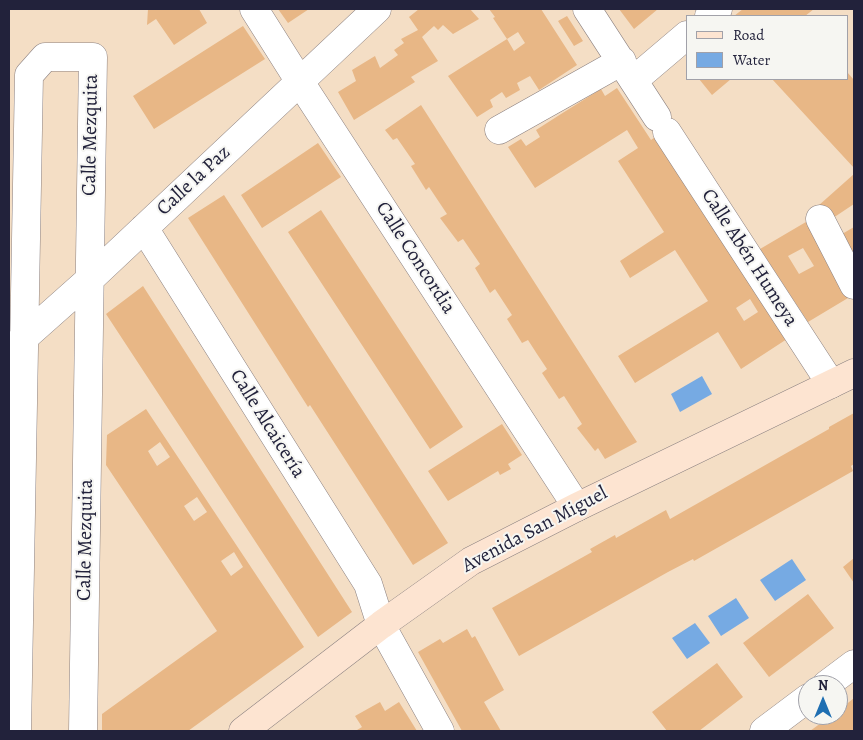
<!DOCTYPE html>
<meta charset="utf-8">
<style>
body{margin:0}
#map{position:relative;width:863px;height:740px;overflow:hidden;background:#f4dec5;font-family:Alegreya,serif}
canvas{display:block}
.frame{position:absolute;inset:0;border:10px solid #22223b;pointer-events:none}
.legend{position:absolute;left:686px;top:15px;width:162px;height:65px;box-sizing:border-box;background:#f6f6f2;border:1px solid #a1a1a9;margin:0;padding:6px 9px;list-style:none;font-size:15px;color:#22223b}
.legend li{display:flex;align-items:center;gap:10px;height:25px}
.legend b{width:25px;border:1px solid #a1a1a9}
.north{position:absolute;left:798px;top:675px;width:50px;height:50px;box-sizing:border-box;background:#f6f6f2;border:1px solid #a1a1a9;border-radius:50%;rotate:0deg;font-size:14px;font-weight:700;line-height:20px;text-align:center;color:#22223b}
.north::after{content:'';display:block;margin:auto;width:18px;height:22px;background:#1f6fb2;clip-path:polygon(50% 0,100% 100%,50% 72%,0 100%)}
</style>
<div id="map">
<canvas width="863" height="740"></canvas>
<div class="frame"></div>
<ul class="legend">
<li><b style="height:6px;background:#fde4d1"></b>Road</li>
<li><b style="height:14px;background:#76aae3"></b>Water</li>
</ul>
<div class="north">N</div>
</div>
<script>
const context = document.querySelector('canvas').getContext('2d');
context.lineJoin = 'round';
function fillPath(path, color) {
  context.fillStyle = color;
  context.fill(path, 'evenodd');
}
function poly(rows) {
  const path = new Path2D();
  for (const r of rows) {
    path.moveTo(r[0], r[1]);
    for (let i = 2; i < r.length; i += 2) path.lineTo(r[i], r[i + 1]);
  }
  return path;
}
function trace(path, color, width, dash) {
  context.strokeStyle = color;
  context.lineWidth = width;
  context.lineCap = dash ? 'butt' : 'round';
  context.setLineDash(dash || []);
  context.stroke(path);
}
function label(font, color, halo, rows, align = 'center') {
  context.font = font + ' Alegreya,serif';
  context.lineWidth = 4;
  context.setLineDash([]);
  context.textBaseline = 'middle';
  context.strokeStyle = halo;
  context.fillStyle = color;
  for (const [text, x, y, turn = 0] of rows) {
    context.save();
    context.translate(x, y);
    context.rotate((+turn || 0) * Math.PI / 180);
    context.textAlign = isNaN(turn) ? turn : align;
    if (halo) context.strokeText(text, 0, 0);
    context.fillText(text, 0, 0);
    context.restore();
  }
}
fillPath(poly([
 [702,376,712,394,680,412,671,394],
 [792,559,806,580,775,601,760,580],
 [736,598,749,618,721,636,708,616],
 [695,623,710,643,687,659,672,638]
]), '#76aae3');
fillPath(poly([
 [148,9,199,9,207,23,174,45,156,19,147,25],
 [278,9,309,9,288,23],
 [419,9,470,9,479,19,453,34,443,25,438,30,434,26,422,37,438,61,411,77,415,82,354,120,338,92,356,81,352,70,375,56,380,68,398,55,394,50,404,43,401,39,418,30,409,17],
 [489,9,541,9,577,65,539,90,530,76,517,83,520,90,506,98,502,92,490,100,493,107,477,117,448,76,507,39,514,51,525,43,518,32,507,39,493,18,495,17],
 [619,9,658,9,634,29],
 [743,9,814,9,805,16,734,16],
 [567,16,583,41,574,46,558,21],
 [243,26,265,59,154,129,133,96],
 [847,72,854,80,854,168,772,79,847,79],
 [699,79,731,79,712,95],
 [617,88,651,140,655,137,745,277,747,276,787,339,741,369,718,332,635,383,618,356,708,301,675,250,630,278,620,261,664,232,618,161,638,148,627,130,535,188,508,147,521,139,526,146,540,137,536,130,561,114,601,89,605,96],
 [750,299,758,312,744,321,736,308],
 [421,105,613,405,637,442,605,459,598,448,595,451,577,428,582,424,564,396,559,399,542,373,547,369,537,354,528,340,522,343,507,319,512,315,495,289,490,293,475,268,480,264,463,239,458,242,440,218,447,214,429,187,426,190,411,166,415,164,397,138,393,140,385,130],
 [318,143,341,177,262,228,241,195],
 [854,174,854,204,827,222,818,206],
 [224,195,448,543,413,565,310,405,308,407,188,218],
 [321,210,463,427,430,449,288,232],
 [811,219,853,295,808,322,760,249],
 [803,248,814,266,799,274,788,256],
 [854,227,854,269,837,237],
 [143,286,352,612,318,637,106,314],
 [146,409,304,647,188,731,102,731,102,714,217,631,106,465,107,435],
 [160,442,170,457,157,466,148,451],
 [197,497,207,512,194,521,184,506],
 [234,552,243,567,231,576,221,561],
 [854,413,854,464,851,466,853,471,694,561,693,559,668,572,519,656,492,608,592,552,590,549,615,535,616,538,666,510,670,519,829,429,829,427],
 [502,424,522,455,508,464,511,469,500,475,498,471,448,501,428,471],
 [854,558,854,583,843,567],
 [808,594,834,628,769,677,743,643],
 [467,629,472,638,475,636,504,690,484,702,501,731,462,731,418,652,440,639,443,643],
 [717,663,743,697,699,731,667,731,652,712],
 [854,698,854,731,810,731,832,715,838,715,838,711],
 [380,702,385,711,399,702,417,731,358,731,357,730,362,727,355,716]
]), '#e8b786');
const street = poly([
 [254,9,300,82,577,507],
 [587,9,657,117],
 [709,16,718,9],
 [634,80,687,35],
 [499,130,622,61],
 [667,132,831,384],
 [820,219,854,285],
 [144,228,368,584,381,625,440,731],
 [17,344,89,280,377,9],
 [826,685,854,664],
 [17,731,29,75,45,57,93,57,83,731],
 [764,731,808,698]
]);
const secondary = poly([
 [243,731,381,625,471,561,577,507,854,373]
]);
trace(street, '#8b8080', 29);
trace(secondary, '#8b8080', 29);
trace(street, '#fff', 28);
trace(secondary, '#fde4d1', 28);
label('20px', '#22223b', '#f6f6f2', [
 ["Calle Mezquita",91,135,-89],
 ["Calle la Paz",194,181,-43],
 ["Calle Concordia",415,258,57],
 ["Calle Abén Humeya",749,258,57],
 ["Calle Alcaicería",267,424,58],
 ["Avenida San Miguel",535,530,-28],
 ["Calle Mezquita",86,540,-89]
]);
</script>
